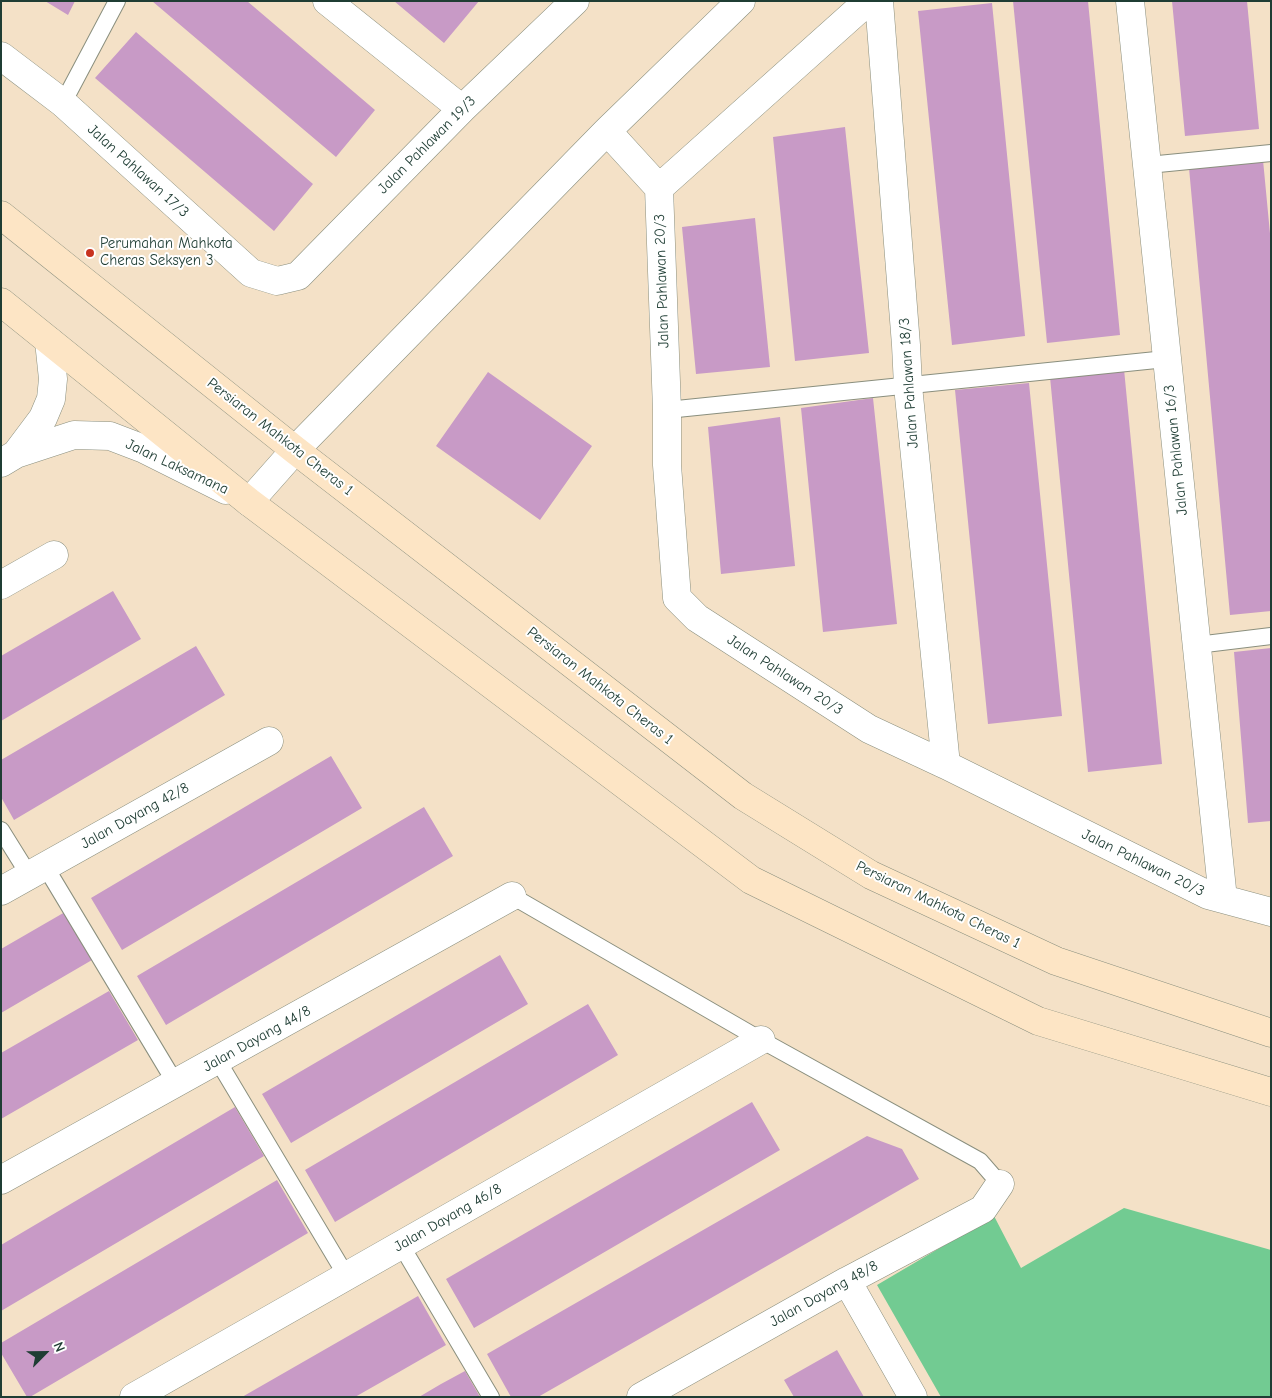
<!DOCTYPE html>
<style>
body{margin:0}
#map{position:relative;width:1272px;height:1398px;overflow:hidden;background:#f4e1c7;font-family:"Comic Neue",sans-serif}
canvas{display:block}
.frame{position:absolute;inset:0;border:2px solid #1f3d34;pointer-events:none}
.north{position:absolute;left:20px;top:1328px;width:50px;height:50px;-webkit-text-stroke:4px #fff;paint-order:stroke;rotate:67deg;font-size:14px;font-weight:700;line-height:20px;text-align:center;color:#1f3d34}
.north::after{content:'';display:block;margin:auto;width:18px;height:22px;background:#1f3d34;clip-path:polygon(50% 0,100% 100%,50% 72%,0 100%)}
</style>
<div id="map">
<canvas width="1272" height="1398"></canvas>
<div class="frame"></div>
<div class="north">N</div>
</div>
<script>
const context = document.querySelector('canvas').getContext('2d');
context.lineJoin = 'round';
function fillPath(path, color) {
  context.fillStyle = color;
  context.fill(path, 'evenodd');
}
function poly(rows) {
  const path = new Path2D();
  for (const r of rows) {
    path.moveTo(r[0], r[1]);
    for (let i = 2; i < r.length; i += 2) path.lineTo(r[i], r[i + 1]);
  }
  return path;
}
function trace(path, color, width, dash) {
  context.strokeStyle = color;
  context.lineWidth = width;
  context.lineCap = dash ? 'butt' : 'round';
  context.setLineDash(dash || []);
  context.stroke(path);
}
function label(font, color, halo, rows, align = 'center') {
  context.font = font + ' "Comic Neue",sans-serif';
  context.lineWidth = 4;
  context.setLineDash([]);
  context.textBaseline = 'middle';
  context.strokeStyle = halo;
  context.fillStyle = color;
  for (const [text, x, y, turn = 0] of rows) {
    context.save();
    context.translate(x, y);
    context.rotate((+turn || 0) * Math.PI / 180);
    context.textAlign = isNaN(turn) ? turn : align;
    if (halo) context.strokeText(text, 0, 0);
    context.fillText(text, 0, 0);
    context.restore();
  }
}
fillPath(poly([
 [1124,1208,1271,1250,1271,1397,941,1397,877,1285,994,1216,1021,1268]
]), '#72cb92');
fillPath(poly([
 [45,1,75,1,68,15],
 [152,1,247,1,375,110,336,157],
 [394,1,479,1,444,43],
 [1013,1,1088,1,1120,335,1047,343],
 [1172,1,1247,1,1259,129,1185,136],
 [992,3,1025,336,952,345,918,11],
 [136,32,313,184,274,231,95,78],
 [845,127,869,353,795,361,773,137],
 [1263,160,1271,244,1271,611,1230,615,1189,168],
 [755,218,770,367,696,374,682,227],
 [1124,369,1162,764,1088,772,1050,377],
 [488,372,592,446,540,520,436,446],
 [1029,383,1062,716,988,724,955,390],
 [873,398,897,624,823,632,801,408],
 [780,417,795,566,721,574,708,427],
 [113,591,141,639,1,721,1,656],
 [196,646,225,695,14,820,1,797,1,760],
 [1271,648,1271,821,1248,823,1234,652],
 [331,756,362,808,122,950,91,898],
 [424,807,453,856,166,1025,137,976],
 [65,912,92,960,1,1013,1,949],
 [500,955,528,1004,291,1143,262,1094],
 [109,991,138,1040,1,1119,1,1053],
 [588,1004,618,1055,335,1222,305,1170],
 [752,1102,780,1150,474,1328,446,1279],
 [235,1107,264,1156,1,1311,1,1245],
 [867,1136,902,1149,919,1179,538,1397,511,1397,487,1354],
 [277,1180,308,1233,30,1397,27,1397,1,1353,1,1343],
 [418,1296,446,1345,399,1372,355,1397,242,1397],
 [837,1350,864,1397,794,1397,784,1380],
 [465,1371,480,1397,419,1397,441,1384]
]), '#c89ac6');
const service = poly([
 [63,103,117,1],
 [1148,165,1271,153],
 [667,410,1166,359],
 [1197,645,1271,636],
 [1,830,29,875],
 [45,866,176,1084],
 [512,896,761,1040,980,1161,1000,1184],
 [218,1061,347,1277],
 [401,1245,491,1397]
]);
const minor = poly([
 [327,1,462,109],
 [879,1,906,345,908,386,946,765],
 [1130,1,1223,899],
 [1,56,63,103,251,273,277,281,298,276,462,109,575,1],
 [607,131,659,188],
 [659,188,667,410,667,465,677,598,697,618,869,729,946,765,1208,895,1271,912],
 [659,188,868,1],
 [249,502,295,450,607,131,741,1],
 [1,585,54,555],
 [1,891,269,741],
 [1,1180,512,896],
 [847,1281,913,1397],
 [134,1397,761,1040],
 [641,1397,847,1281,983,1209,1000,1184]
]);
const tertiary = poly([
 [16,454,43,418,51,399,53,379,49,341],
 [1,463,16,454,74,435,110,436,144,449,226,490]
]);
const secondary = poly([
 [1,215,295,450,743,796,871,875,1056,961,1271,1033],
 [1,302,249,502,751,880,1038,1021,1271,1092]
]);
trace(service, '#8a8f7e', 18);
trace(minor, '#8a8f7e', 29);
trace(tertiary, '#8a8f7e', 29);
trace(secondary, '#8a8f7e', 29);
trace(service, '#fff', 16);
trace(minor, '#fff', 28);
trace(tertiary, '#fff', 28);
trace(secondary, '#fde5c5', 28);
for (const [x, y, r, color] of [
 [90,253,5,"#c8321e"]
]) {
  const dot = new Path2D();
  dot.arc(x, y, r, 0, 2 * Math.PI);
  context.fillStyle = color;
  context.fill(dot);
  trace(dot, '#fff', 2);
}
label('15px', '#1f3d34', '#fff', [
 ["Jalan Pahlawan 19/3",427,145,-45],
 ["Jalan Pahlawan 17/3",138,171,42],
 ["Jalan Pahlawan 20/3",662,281,-92],
 ["Jalan Pahlawan 18/3",909,383,-94],
 ["Persiaran Mahkota Cheras 1",280,437,38],
 ["Jalan Pahlawan 16/3",1176,450,-96],
 ["Jalan Laksamana",177,467,25],
 ["Jalan Pahlawan 20/3",785,675,33],
 ["Persiaran Mahkota Cheras 1",600,686,38],
 ["Jalan Dayang 42/8",135,816,-29],
 ["Jalan Pahlawan 20/3",1143,863,26],
 ["Persiaran Mahkota Cheras 1",938,905,26],
 ["Jalan Dayang 44/8",257,1039,-29],
 ["Jalan Dayang 46/8",448,1218,-30],
 ["Jalan Dayang 48/8",824,1294,-29]
]);
label('15px', '#1f3d34', '#fff', [
 ["Perumahan Mahkota",100,244],
 ["Cheras Seksyen 3",100,261]
], 'left');
</script>
